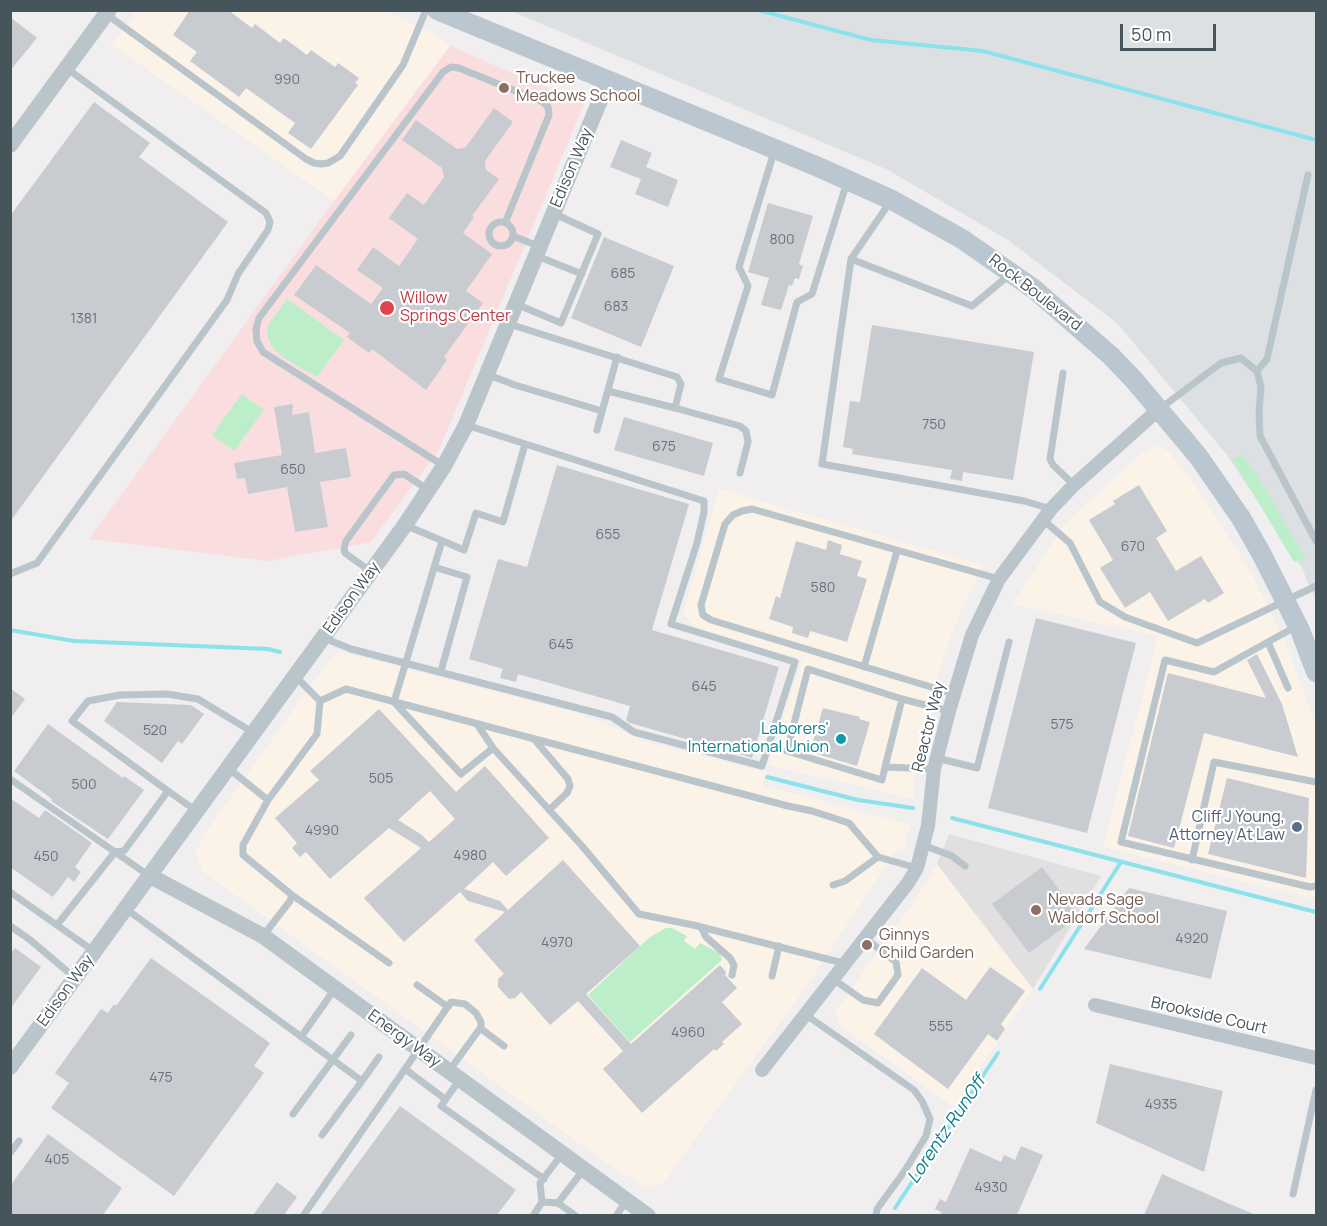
<!DOCTYPE html>
<style>
body{margin:0}
#map{position:relative;width:1327px;height:1226px;overflow:hidden;background:#f0eeee;font-family:Manrope,sans-serif}
canvas{display:block}
.frame{position:absolute;inset:0;border:12px solid #46545b;pointer-events:none}
.scale{position:absolute;left:1120px;top:24px;width:96px;height:27px;box-sizing:border-box;border:3px solid #46545b;border-top:0;padding-left:8px;font-size:18px;line-height:21px;white-space:nowrap;color:#46545b;-webkit-text-stroke:4px #fff;paint-order:stroke}
</style>
<div id="map">
<canvas width="1327" height="1226"></canvas>
<div class="frame"></div>
<div class="scale">50 m</div>
</div>
<script>
const context = document.querySelector('canvas').getContext('2d');
context.lineJoin = 'round';
function fillPath(path, color) {
  context.fillStyle = color;
  context.fill(path, 'evenodd');
}
function poly(rows) {
  const path = new Path2D();
  for (const r of rows) {
    if (r.length === 3) {
      path.moveTo(r[0] + r[2], r[1]);
      path.arc(r[0], r[1], r[2], 0, 2 * Math.PI);
      continue;
    }
    path.moveTo(r[0], r[1]);
    for (let i = 2; i < r.length; i += 2) path.lineTo(r[i], r[i + 1]);
  }
  return path;
}
function trace(path, color, width, dash) {
  context.strokeStyle = color;
  context.lineWidth = width;
  context.lineCap = dash ? 'butt' : 'round';
  context.setLineDash(dash || []);
  context.stroke(path);
}
function label(font, color, halo, rows, align = 'center') {
  context.font = font + ' Manrope,sans-serif';
  context.lineWidth = 4.5;
  context.setLineDash([]);
  context.textBaseline = 'middle';
  context.strokeStyle = halo;
  context.fillStyle = color;
  for (const [text, x, y, turn = 0] of rows) {
    context.save();
    context.translate(x, y);
    context.rotate((+turn || 0) * Math.PI / 180);
    context.textAlign = isNaN(turn) ? turn : align;
    if (halo) context.strokeText(text, 0, 0);
    context.fillText(text, 0, 0);
    context.restore();
  }
}
fillPath(poly([
 [382,10,437,35,450,46,334,201,111,44,133,18,133,11],
 [1154,447,1162,447,1169,452,1201,494,1250,571,1284,639,1315,722,1316,729,1316,899,1103,847,1158,636,1013,604,1065,524,1140,454],
 [719,489,983,565,962,608,946,648,932,697,913,763,914,799,768,765,802,659,694,627,683,613],
 [341,652,581,714,644,741,766,772,763,786,910,824,904,848,895,852,808,984,664,1182,655,1187,644,1187,604,1161,202,871,196,854,198,847,206,832,333,655],
 [937,864,1033,989,954,1107,840,1026,835,1013,888,936,914,903]
]), '#fbf3e7');
fillPath(poly([
 [949,834,1101,876,1033,989,937,864]
]), '#e1dfe0');
fillPath(poly([
 [450,46,584,104,439,450,371,542,268,561,89,539,334,201]
]), '#fadedf');
fillPath(poly([
 [511,11,1316,11,1316,602,1302,568,1227,455,1117,323,1008,240,886,169]
]), '#dde0e3');
fillPath(poly([
 [287,299,344,340,317,377,284,358,273,348,268,338,267,327],
 [242,394,264,410,234,451,212,435],
 [1242,455,1258,477,1306,559,1294,562,1233,460],
 [666,928,672,928,687,936,684,941,695,949,700,943,720,953,722,960,630,1042,588,995,650,937]
]), '#bceec9');
trace(poly([
 [758,10,871,40,983,51,1316,140],
 [10,630,74,641,268,649,280,652],
 [767,777,858,800,913,808],
 [952,818,1316,912],
 [1040,989,1121,862],
 [895,1208,998,1053]
]), '#8ae2ea', 4);
fillPath(poly([
 [190,10,228,10,252,28,255,24,280,43,284,38,307,55,311,50,335,67,338,63,359,78,355,83,358,85,311,149,288,133,295,123,246,88,239,97,190,61,197,52,173,35],
 [10,17,37,38,10,71],
 [94,102,150,143,139,157,228,222,10,522,10,216],
 [494,108,513,122,485,161,486,170,499,179,472,216,474,217,463,233,492,254,466,291,483,303,444,357,447,360,426,390,372,349,369,353,347,337,350,333,294,295,316,265,371,304,383,288,357,270,373,247,399,266,418,239,389,218,407,193,424,205,444,177,442,168,402,140,416,120,457,149,465,148],
 [621,140,652,153,646,167,678,180,668,207,635,194,641,179,610,167],
 [768,203,813,216,799,264,803,266,799,279,795,278,792,286,789,285,781,310,761,305,769,278,748,272],
 [604,237,674,266,641,347,571,318],
 [872,325,1034,352,1013,480,963,472,962,481,950,479,952,470,852,454,853,449,843,447,850,401,860,402],
 [293,404,292,415,309,412,315,453,346,448,351,477,320,482,328,527,295,532,287,487,248,494,245,478,237,479,234,463,282,455,274,407],
 [624,417,713,443,704,476,614,450],
 [557,465,689,504,652,630,779,667,752,758,630,723,626,720,630,706,518,674,516,682,500,678,503,669,469,659,498,559,527,567],
 [1139,485,1167,531,1156,538,1176,571,1201,556,1224,593,1208,603,1205,599,1168,621,1150,592,1125,608,1100,568,1113,560,1089,520,1115,504,1113,501],
 [828,540,842,545,840,554,862,561,857,576,867,579,847,642,810,631,808,638,792,633,793,627,769,619,776,596,780,598,796,541,826,550],
 [1036,618,1136,643,1087,833,988,808],
 [1257,654,1282,704,1298,757,1204,733,1174,848,1128,836,1168,673,1266,698,1247,660],
 [10,688,25,699,10,719],
 [117,702,191,705,204,714,182,744,178,741,162,763,104,721],
 [823,708,860,717,859,719,870,722,857,766,810,752],
 [379,709,456,792,485,766,549,838,506,876,493,862,464,889,500,901,508,910,563,860,640,946,586,994,631,1044,720,965,726,972,725,975,737,988,722,1002,742,1024,722,1042,724,1044,716,1051,714,1049,642,1113,603,1069,623,1051,578,1001,550,1025,521,992,515,998,509,999,498,987,498,979,504,974,474,940,505,912,468,901,460,892,404,942,364,898,421,848,389,828,330,879,306,852,300,857,292,848,297,843,275,818,319,780,310,771],
 [430,791,455,819,429,842,422,835,398,820],
 [48,724,123,778,124,776,144,790,108,839,51,801,52,799,14,771],
 [1227,778,1309,798,1306,878,1208,854],
 [10,798,39,818,45,810,92,843,75,867,81,872,74,882,68,877,53,897,10,867],
 [1042,867,1079,916,1029,953,992,904],
 [1129,888,1227,911,1211,979,1084,949],
 [15,948,41,967,10,1009,10,954],
 [151,958,270,1043,254,1066,264,1073,174,1196,51,1108,69,1083,55,1073,101,1009,108,1013,114,1004,116,1006],
 [990,967,1025,991,1001,1024,1005,1029,997,1041,988,1034,948,1089,874,1034,922,968,966,1000],
 [1110,1064,1223,1091,1204,1172,1096,1123],
 [400,1106,516,1190,497,1215,320,1215],
 [48,1134,122,1188,103,1215,10,1215,10,1186],
 [1021,1146,1043,1155,1017,1215,940,1215,941,1212,935,1209,940,1199,946,1202,970,1148,1001,1162,1004,1155,1015,1160],
 [1162,1174,1225,1202,1256,1215,1144,1215],
 [277,1182,297,1197,284,1215,253,1215]
]), '#c8ccd1');
trace(poly([
 [106,14,306,159,314,163,321,164,328,163,340,156,403,65,426,10],
 [774,152,739,267,748,286,719,379,772,395,797,302,812,294,847,182],
 [890,202,851,259,822,464,1024,501,1051,509],
 [501,234,12],
 [513,236,538,246],
 [537,256,582,274],
 [851,259,972,306,1009,275],
 [516,304,561,323,598,234,555,214],
 [509,324,677,377,681,384,675,408,740,426,746,431,748,442,740,473],
 [1257,371,1267,359,1308,175],
 [1063,373,1050,459,1053,465,1074,485],
 [486,374,515,385,602,411],
 [608,391,675,408],
 [1161,408,1221,363,1241,358,1257,371,1261,387,1259,412,1260,436,1316,541],
 [597,430,617,357],
 [444,466,263,352,257,341,256,329,259,318,443,72,451,67,459,68,543,102,548,107,549,115,505,223],
 [1042,519,1070,543,1100,602,1125,617,1197,643,1316,586],
 [405,525,464,550,476,513,503,522,525,444],
 [442,541,394,702,461,774,493,748],
 [434,567,467,577,441,671],
 [370,571,345,553,344,549,346,541,394,475,404,474,427,489],
 [10,574,37,563,227,300,238,274,268,230,270,222,266,213,66,68],
 [1295,627,1214,672,1165,660,1121,842,1310,887,1316,886],
 [324,638,351,649,612,717,634,732,762,766,795,662,671,624,697,543,704,512,704,501,466,425],
 [1268,642,1288,688],
 [864,667,897,551],
 [954,694,711,620,703,615,701,605,725,524,733,515,742,511,752,509,999,579],
 [320,701,346,689,788,806,812,811,849,823,878,857],
 [477,724,493,748,582,846,639,914,693,925,843,963],
 [534,739,568,779,570,786,567,793,549,810],
 [937,758,977,768,1009,642],
 [885,767,882,780,787,751,808,669,902,699],
 [228,768,268,800,317,734,320,701,295,676],
 [934,769,885,767,902,699,949,711],
 [10,779,148,875],
 [168,791,72,721,88,701,120,695,167,694,198,699,254,733],
 [923,845,952,856,965,866],
 [1192,860,1214,762,1316,782],
 [833,885,845,881,878,857,917,868],
 [10,892,95,952],
 [292,895,389,963],
 [126,909,362,1081,322,1135],
 [57,925,115,852,124,851,168,791,195,810],
 [10,926,29,939,74,977],
 [701,927,706,937,730,958,734,965,732,975],
 [263,936,290,901,292,895,243,855,243,845,268,800],
 [772,976,779,946],
 [833,979,863,1000,878,1003,898,975,896,962,865,938],
 [417,985,448,1007],
 [806,1015,914,1090,922,1101,930,1119,926,1136,904,1172,877,1209,876,1216],
 [480,1028,504,1046],
 [301,1037,334,990],
 [460,1079,441,1106,544,1179],
 [362,1081,379,1057],
 [445,1099,405,1069,451,1002,465,1004,476,1013,481,1022,481,1027,449,1071],
 [293,1114,351,1035],
 [10,1153,19,1141],
 [1293,1194,1316,1090],
 [542,1202,540,1183,562,1154],
 [558,1203,576,1216],
 [303,1216,405,1069],
 [533,1216,542,1202,558,1203,584,1169],
 [616,1216,627,1200]
]), '#b9c4cb', 7);
trace(poly([
 [1095,1005,1316,1058],
 [762,1070,908,883,917,868,928,826,934,769,949,711,972,635,999,579,1051,509,1074,485,1158,410]
]), '#b9c4cb', 14);
trace(poly([
 [10,145,109,10],
 [150,876,263,936,648,1216],
 [10,1067,405,525,444,466,466,425,608,81]
]), '#b9c4cb', 16);
trace(poly([
 [437,10,816,166,892,200,962,239,1034,289,1111,356,1134,380,1198,456,1241,518,1261,553,1300,630,1316,672]
]), '#bac7d0', 20);
for (const [x, y, r, color] of [
 [504,88,6,"#8d6e63"],
 [387,308,8,"#e0444e"],
 [841,739,6,"#0f9aa8"],
 [1297,827,6,"#5c6f8a"],
 [1036,910,6,"#8d6e63"],
 [867,945,6,"#8d6e63"]
]) {
  const dot = new Path2D();
  dot.arc(x, y, r, 0, 2 * Math.PI);
  context.fillStyle = color;
  context.fill(dot);
  trace(dot, '#fff', 2);
}
label('14px', '#667278', null, [
 ["990",287,80],
 ["800",782,240],
 ["685",623,274],
 ["683",616,307],
 ["1381",84,319],
 ["750",934,425],
 ["675",664,447],
 ["650",293,470],
 ["655",608,535],
 ["670",1133,547],
 ["580",823,588],
 ["645",561,645],
 ["645",704,687],
 ["575",1062,725],
 ["520",155,731],
 ["505",381,779],
 ["500",84,785],
 ["4990",322,831],
 ["4980",470,856],
 ["450",46,857],
 ["4920",1192,939],
 ["4970",557,943],
 ["555",941,1027],
 ["4960",688,1033],
 ["475",161,1078],
 ["4935",1161,1105],
 ["405",57,1160],
 ["4930",991,1188]
]);
label('16px', '#785e54', '#fff', [
 ["Truckee",516,79],
 ["Meadows School",516,97],
 ["Nevada Sage",1048,901],
 ["Waldorf School",1048,919],
 ["Ginnys",879,936],
 ["Child Garden",879,954]
], 'left');
label('16px', '#46545b', '#fff', [
 ["Edison Way",572,168,-67],
 ["Rock Boulevard",1035,293,38],
 ["Edison Way",352,598,-54],
 ["Reactor Way",929,727,-76],
 ["Edison Way",66,991,-54],
 ["Brookside Court",1209,1016,13],
 ["Energy Way",404,1039,36]
]);
label('16px', '#be3a42', '#fff', [
 ["Willow",400,299],
 ["Springs Center",400,317]
], 'left');
label('16px', '#0d838f', '#fff', [
 ["Laborers'",829,730],
 ["International Union",829,748]
], 'right');
label('16px', '#4e5e75', '#fff', [
 ["Cliff J Young,",1285,818],
 ["Attorney At Law",1285,836]
], 'right');
label('italic 18px', '#0f7e88', '#fff', [
 ["Lorentz RunOff",947,1130,-56]
]);
</script>
